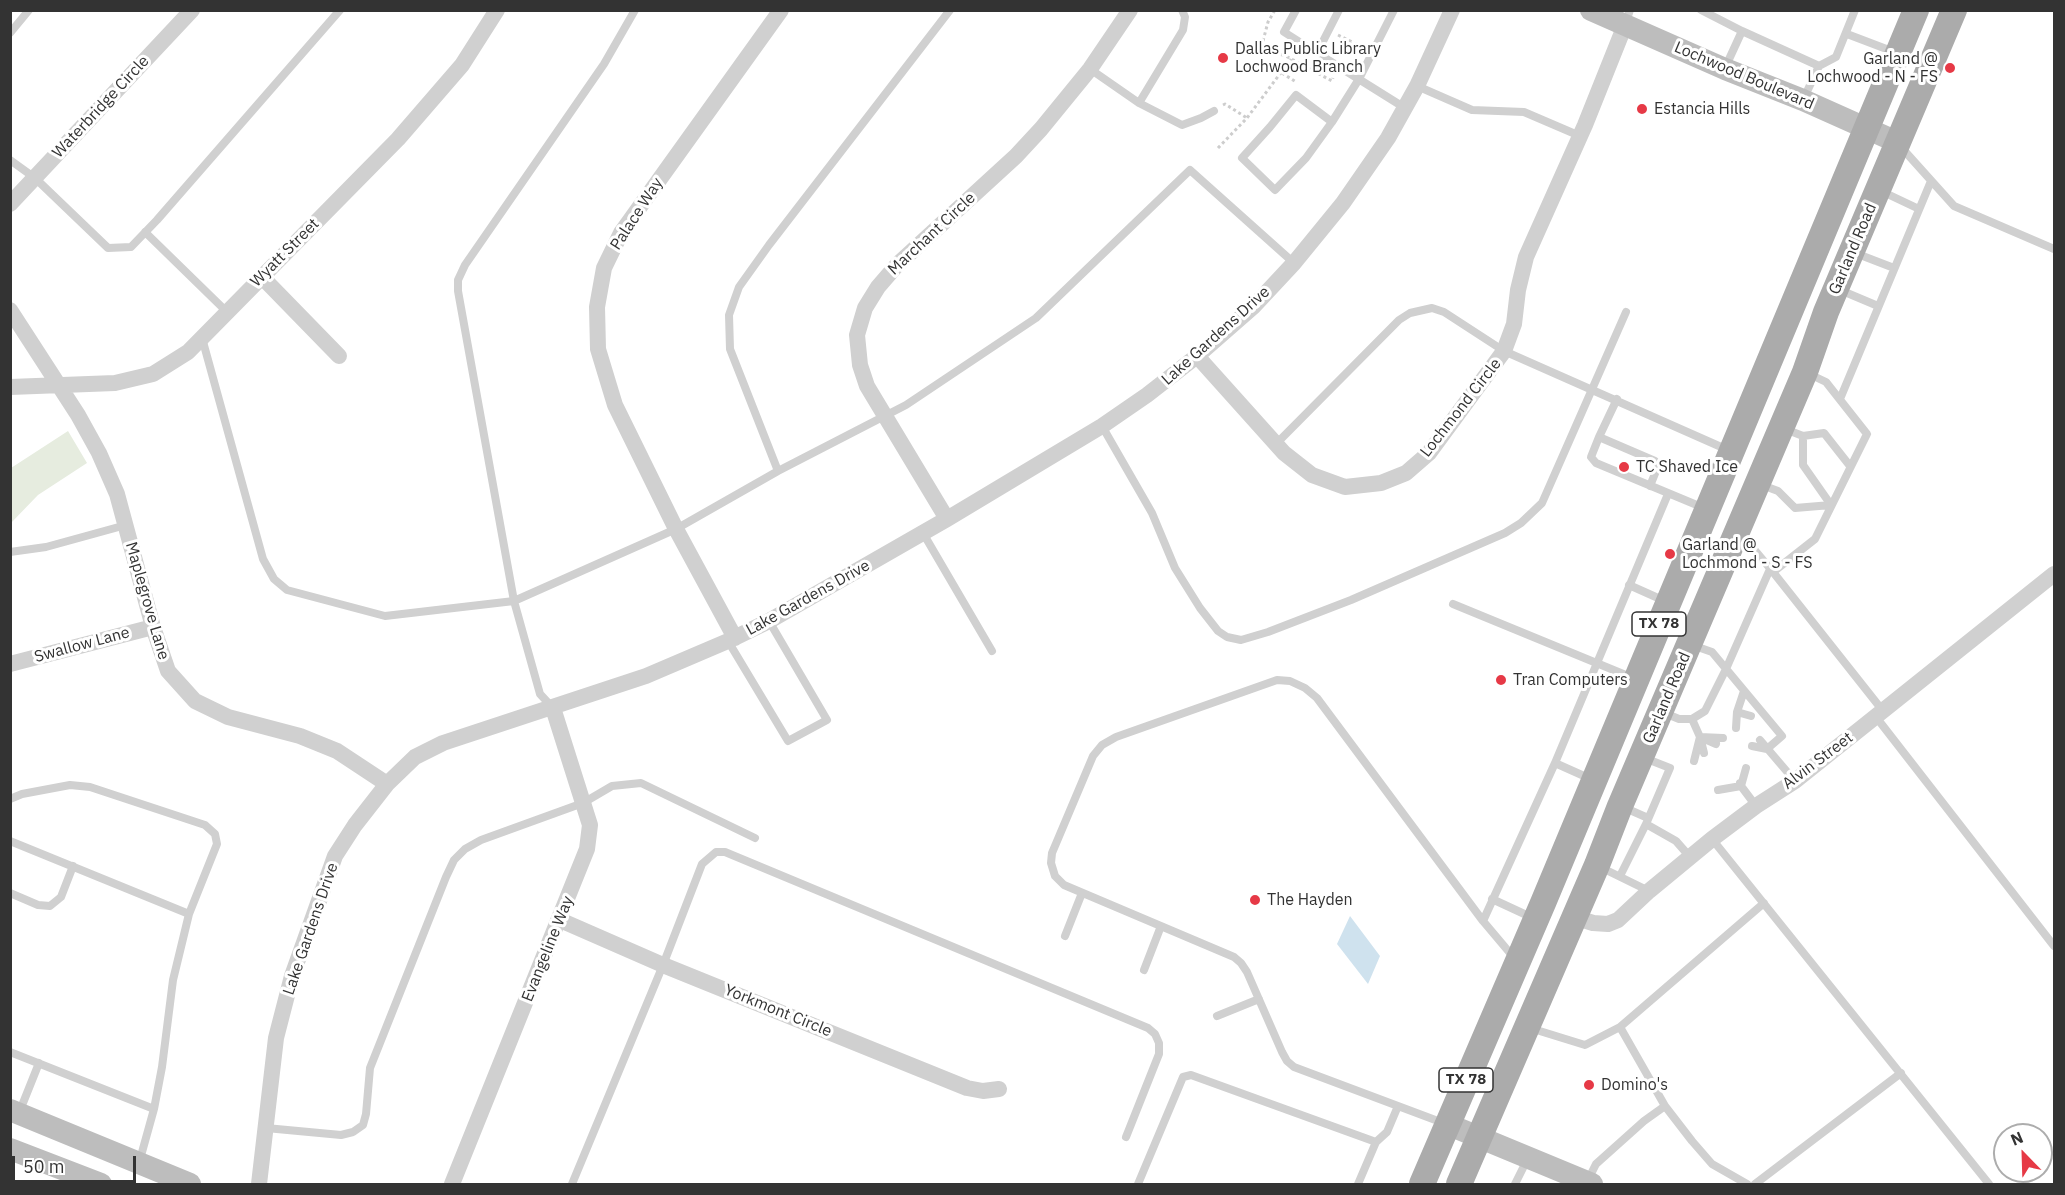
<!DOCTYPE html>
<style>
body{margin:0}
#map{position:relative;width:2065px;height:1195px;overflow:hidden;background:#fff;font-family:"IBM Plex Sans",sans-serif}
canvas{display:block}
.frame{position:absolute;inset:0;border:12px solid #333;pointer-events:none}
.north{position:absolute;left:1993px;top:1123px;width:60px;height:60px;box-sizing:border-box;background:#fff;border:2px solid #adadad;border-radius:50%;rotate:337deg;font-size:16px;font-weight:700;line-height:24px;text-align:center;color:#333}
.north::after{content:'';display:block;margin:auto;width:21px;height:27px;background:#e63946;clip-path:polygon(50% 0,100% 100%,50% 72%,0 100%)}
.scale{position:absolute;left:12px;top:1156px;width:124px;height:27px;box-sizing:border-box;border:3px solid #333;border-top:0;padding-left:8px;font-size:18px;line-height:21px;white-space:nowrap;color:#333;-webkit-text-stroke:4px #fff;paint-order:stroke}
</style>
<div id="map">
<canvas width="2065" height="1195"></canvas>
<div class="frame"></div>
<div class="north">N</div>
<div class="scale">50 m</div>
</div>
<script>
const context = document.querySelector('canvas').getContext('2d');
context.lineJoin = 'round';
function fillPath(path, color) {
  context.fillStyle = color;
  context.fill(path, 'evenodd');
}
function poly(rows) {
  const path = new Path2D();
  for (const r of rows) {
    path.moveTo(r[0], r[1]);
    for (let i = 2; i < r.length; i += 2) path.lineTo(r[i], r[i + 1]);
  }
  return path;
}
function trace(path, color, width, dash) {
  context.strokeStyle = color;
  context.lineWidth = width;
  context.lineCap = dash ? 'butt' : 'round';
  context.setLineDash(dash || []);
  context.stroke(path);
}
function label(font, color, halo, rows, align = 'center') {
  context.font = font + ' "IBM Plex Sans",sans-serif';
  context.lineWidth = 6;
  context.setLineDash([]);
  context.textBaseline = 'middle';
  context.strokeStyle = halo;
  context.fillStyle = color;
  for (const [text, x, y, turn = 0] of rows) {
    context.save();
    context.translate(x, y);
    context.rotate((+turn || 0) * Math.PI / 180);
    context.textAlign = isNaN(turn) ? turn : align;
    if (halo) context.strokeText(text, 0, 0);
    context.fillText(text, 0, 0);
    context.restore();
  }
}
fillPath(poly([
 [68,431,87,463,38,495,11,523,11,468]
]), '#e6ecdf');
fillPath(poly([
 [1350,916,1380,956,1368,984,1337,944]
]), '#cfe2ee');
trace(poly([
 [1338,35,1362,47],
 [1263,41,1268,22,1275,10],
 [1257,45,1261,45],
 [1271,51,1273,47],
 [1275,54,1284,55,1332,81,1333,78],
 [1345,56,1353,42],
 [1282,73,1296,82],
 [1223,105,1225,104,1247,118],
 [1218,148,1247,118,1291,59]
]), '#cdcdcd', 3, [3, 3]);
trace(poly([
 [1296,10,1284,32,1317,53,1339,10],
 [1701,10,1742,31,1725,68],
 [1625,25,1630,10],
 [1742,31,1819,66],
 [10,33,29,10],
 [1847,34,1897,53],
 [1317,53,1405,108],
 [1090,69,1139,103,1182,125,1201,118,1214,111],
 [1417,86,1472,110,1524,112,1580,136],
 [1803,100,1819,66,1836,57,1855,10],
 [1139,103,1183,30,1185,17,1182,10],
 [1332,122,1296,95,1270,127,1242,158,1275,190,1306,158,1332,122,1359,79,1394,10],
 [1901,147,1954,206,2054,249],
 [10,160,35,178,108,248,131,247,157,220,340,10],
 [1881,191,1919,209],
 [145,232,227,312],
 [1855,253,1894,268],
 [1840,290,1878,306],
 [202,338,263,559,274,579,287,590,385,616,514,601,676,529,778,471,906,405,1036,318,1190,170,1294,263],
 [1807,373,1826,382,1867,434,1815,539,1773,572,1883,711],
 [1617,399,1599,437,1591,457,1596,463,1704,508],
 [1840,399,1931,181],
 [1102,426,1152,513,1175,568,1200,608,1218,631,1227,637,1241,640,1268,632,1351,600,1505,533,1521,523,1542,503,1626,312],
 [1785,429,1803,436,1824,433,1850,466],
 [1803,436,1803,465,1831,505],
 [1599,437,1655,461,1658,466,1650,486],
 [1276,444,1399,320,1410,313,1432,308,1444,312,1504,351,1728,450],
 [778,471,730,349,729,315,739,287,769,245,950,10],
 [1759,484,1778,491,1795,508,1831,505],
 [923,533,992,651],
 [1736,540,1753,548,1773,572],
 [10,552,46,547,126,525],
 [1629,585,1667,602],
 [1453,604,1633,678],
 [728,641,788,741,827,720,769,621],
 [1692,645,1712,652,1782,736,1767,749,1752,746],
 [553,708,540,694,514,601,458,291,458,280,465,265,604,64,635,10],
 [1662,712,1679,719,1692,719,1705,711,1726,669,1770,569],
 [1737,712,1751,716],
 [1876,717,2054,946],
 [1692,719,1700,737],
 [1736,728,1737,712,1744,691],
 [1760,740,1795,781],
 [1704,753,1700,737,1716,744],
 [1642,757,1670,768,1646,824,1676,841,1690,857],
 [1694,761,1700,737,1723,738],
 [1555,763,1593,780],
 [1746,768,1741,786,1756,806],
 [1718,790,1741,786,1740,783],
 [10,799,22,794,70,785,90,787,205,825,215,834,217,844,189,914],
 [1623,807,1648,818],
 [1712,839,1989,1184],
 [10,841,189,914,173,980,162,1067,154,1109,139,1163],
 [1600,867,1649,891],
 [1620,876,1646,824],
 [10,893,38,905,50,906,61,897,73,866],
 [1492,899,1533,918],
 [1483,921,1555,763,1668,494],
 [1065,936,1082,893],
 [1144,970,1161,926],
 [1217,1016,1259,999],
 [1530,1028,1585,1045,1620,1027],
 [10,1052,154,1109],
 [19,1113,39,1063],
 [1446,1124,1294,1067,1287,1061,1282,1052,1247,972,1241,963,1234,957,1064,885,1055,876,1051,863,1052,853,1093,756,1102,745,1116,737,1277,680,1290,681,1305,688,1317,698,1483,921,1515,959],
 [266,1128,341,1135,353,1132,363,1125,366,1114,370,1068,446,877,454,860,465,849,481,840,583,803,612,786,641,783,755,838],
 [1587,1182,1596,1164,1644,1121,1665,1106],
 [572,1184,663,965,702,864,716,852,725,852,1148,1028,1155,1034,1159,1043,1159,1054,1126,1137],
 [1138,1184,1183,1077,1191,1075,1376,1142],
 [1358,1184,1376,1142,1387,1132,1398,1106],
 [1515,1184,1528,1158],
 [1747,1184,1712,1164,1692,1141,1665,1106,1620,1027,1764,903],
 [1755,1184,1901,1073]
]), '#d0d0d0', 8);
trace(poly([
 [10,204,192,10],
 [262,277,339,356],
 [10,310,78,415,99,453,117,494,153,627,168,671,195,701,228,717,300,736,337,751,387,784],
 [1197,356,1284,453,1312,475,1345,487,1381,483,1406,473,1429,453,1504,351,1514,324,1518,290,1526,257,1585,125,1625,25],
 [10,387,115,383,153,374,188,352,398,139,462,65,497,10],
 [947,519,867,386,860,365,857,335,865,308,878,287,897,265,1016,156,1041,129,1090,69,1130,10],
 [735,638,676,529,615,405,598,349,597,307,604,268,621,233,781,10],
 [10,664,153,627],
 [1574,917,1593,923,1608,924,1618,920,1649,891,1712,839,1756,806,1795,781,2054,574],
 [560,920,663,965,967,1088,983,1091,999,1089],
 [259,1184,276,1038,292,976,335,856,355,825,387,784,415,757,443,743,646,676,728,641,769,621,947,519,1102,426,1147,395,1197,356,1253,307,1294,263,1343,203,1388,138,1417,86,1452,10],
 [452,1184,587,849,590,825,553,708]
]), '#d0d0d0', 16);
trace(poly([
 [1591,10,1725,69,1803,100,1897,142],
 [10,1110,190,1184],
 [1447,1124,1592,1184],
 [10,1149,101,1184]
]), '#bdbdbd', 22);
trace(poly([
 [1422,1184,1543,903,1916,10],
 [1459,1184,1597,865,1620,806,1805,372,1826,312,1954,10]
]), '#ababab', 26);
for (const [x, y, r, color] of [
 [1223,58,6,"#e63946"],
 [1950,68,6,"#e63946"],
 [1642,109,6,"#e63946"],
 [1624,467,6,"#e63946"],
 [1670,554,6,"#e63946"],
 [1501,680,6,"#e63946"],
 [1255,900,6,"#e63946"],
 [1589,1085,6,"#e63946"]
]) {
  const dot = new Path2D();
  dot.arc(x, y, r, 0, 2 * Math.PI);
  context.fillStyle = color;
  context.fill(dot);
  trace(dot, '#fff', 2);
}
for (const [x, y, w] of [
 [1659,624,54],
 [1466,1080,54]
]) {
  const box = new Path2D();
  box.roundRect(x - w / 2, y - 12, w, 24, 4.5);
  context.fillStyle = '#fff';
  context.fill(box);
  trace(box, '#333', 1.5);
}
label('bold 15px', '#333', null, [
 ["TX 78",1659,624],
 ["TX 78",1466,1080]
]);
label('16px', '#333', '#fff', [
 ["Dallas Public Library",1235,49],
 ["Lochwood Branch",1235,67],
 ["Garland @",1938,59,"right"],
 ["Lochwood - N - FS",1938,77,"right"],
 ["Estancia Hills",1654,109],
 ["TC Shaved Ice",1636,467],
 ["Garland @",1682,545],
 ["Lochmond - S - FS",1682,563],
 ["Tran Computers",1513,680],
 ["The Hayden",1267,900],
 ["Domino's",1601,1085]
], 'left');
label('16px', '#333', '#fff', [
 ["Lochwood Boulevard",1744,76,23],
 ["Waterbridge Circle",101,107,-47],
 ["Palace Way",637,214,-57],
 ["Marchant Circle",932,234,-43],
 ["Garland Road",1853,249,-67],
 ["Wyatt Street",285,253,-45],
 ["Lake Gardens Drive",1216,336,-42],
 ["Lochmond Circle",1461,408,-52],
 ["Lake Gardens Drive",808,598,-29],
 ["Maplegrove Lane",147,601,74],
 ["Swallow Lane",82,645,-15],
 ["Garland Road",1667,698,-67],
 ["Alvin Street",1818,761,-37],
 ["Lake Gardens Drive",311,929,-71],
 ["Evangeline Way",548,949,-68],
 ["Yorkmont Circle",778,1011,22]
]);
</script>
